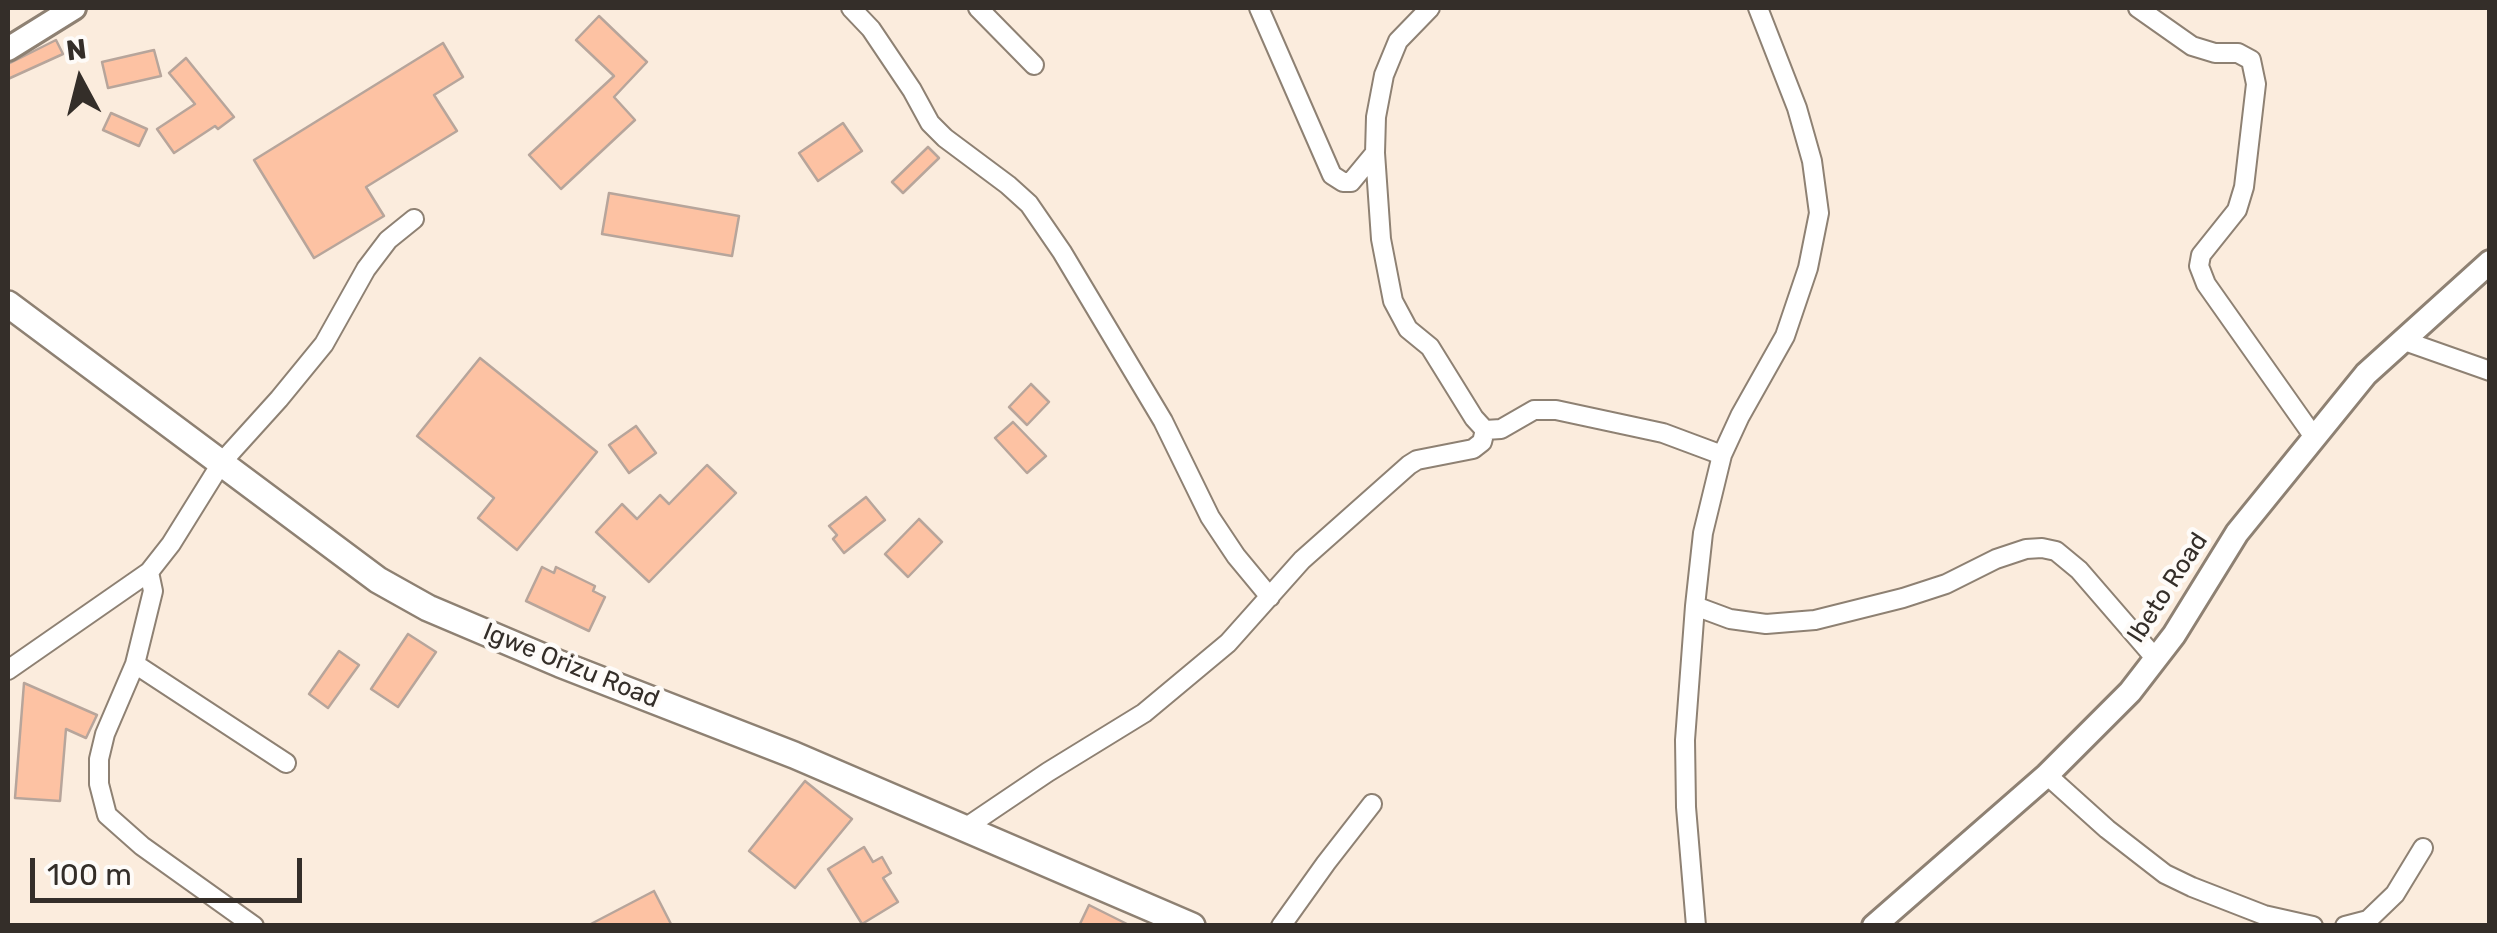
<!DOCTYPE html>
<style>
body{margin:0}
#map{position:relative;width:2497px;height:933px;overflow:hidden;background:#fbecdd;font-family:Rubik,sans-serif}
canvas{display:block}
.frame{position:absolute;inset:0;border:10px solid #342e29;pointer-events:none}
.north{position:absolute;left:30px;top:30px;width:100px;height:100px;-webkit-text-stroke:8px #fefbf8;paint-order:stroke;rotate:353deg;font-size:28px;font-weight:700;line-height:40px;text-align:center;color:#342e29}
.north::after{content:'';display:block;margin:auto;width:35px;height:45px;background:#342e29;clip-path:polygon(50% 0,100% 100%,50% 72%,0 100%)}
.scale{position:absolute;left:30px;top:858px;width:272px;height:45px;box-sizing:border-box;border:5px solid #342e29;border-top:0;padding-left:12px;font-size:30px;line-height:35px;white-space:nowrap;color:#342e29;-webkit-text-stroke:8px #fefbf8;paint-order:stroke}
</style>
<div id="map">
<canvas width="2497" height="933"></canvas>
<div class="frame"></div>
<div class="north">N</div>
<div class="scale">100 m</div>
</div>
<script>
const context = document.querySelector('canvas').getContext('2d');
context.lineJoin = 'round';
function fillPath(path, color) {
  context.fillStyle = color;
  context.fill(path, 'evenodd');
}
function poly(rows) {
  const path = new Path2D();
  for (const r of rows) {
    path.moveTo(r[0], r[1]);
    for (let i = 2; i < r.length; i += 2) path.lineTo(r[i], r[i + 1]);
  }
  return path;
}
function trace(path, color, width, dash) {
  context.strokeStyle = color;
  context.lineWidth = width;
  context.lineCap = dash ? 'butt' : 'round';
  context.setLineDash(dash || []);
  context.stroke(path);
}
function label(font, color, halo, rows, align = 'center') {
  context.font = font + ' Rubik,sans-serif';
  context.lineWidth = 9;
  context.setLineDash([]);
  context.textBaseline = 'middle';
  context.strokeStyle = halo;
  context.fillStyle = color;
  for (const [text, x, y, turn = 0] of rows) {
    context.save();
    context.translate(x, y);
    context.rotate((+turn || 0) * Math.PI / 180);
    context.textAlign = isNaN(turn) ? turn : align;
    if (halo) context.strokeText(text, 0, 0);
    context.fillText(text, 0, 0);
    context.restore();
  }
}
const building = poly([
 [599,16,647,62,614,97,635,120,561,189,529,155,614,76,576,40,599,16],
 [56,40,63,54,8,79,8,64,56,40],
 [443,43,463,77,434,95,457,131,366,187,384,216,314,258,254,160,443,43],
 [154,50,161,76,108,88,102,62,154,50],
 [186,58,234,117,218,129,215,126,174,153,157,129,195,104,169,73,186,58],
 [111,113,147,129,139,146,103,130,111,113],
 [843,123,862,151,818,181,799,153,843,123],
 [928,147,939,158,903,193,892,182,928,147],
 [609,193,739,216,732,256,602,234,609,193],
 [480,358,597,452,517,550,478,518,494,498,417,436,480,358],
 [1031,384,1049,402,1027,425,1009,407,1031,384],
 [1013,422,1046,456,1027,473,995,438,1013,422],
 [636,426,656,453,629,473,609,445,636,426],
 [707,465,736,493,649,582,596,532,622,504,637,519,660,495,669,504,707,465],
 [866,497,885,520,844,553,833,539,837,535,829,526,866,497],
 [919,519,942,542,908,577,885,554,919,519],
 [542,567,554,573,556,567,595,586,593,591,605,597,589,631,526,601,542,567],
 [408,634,436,652,398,707,371,689,408,634],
 [339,651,359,665,328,708,309,694,339,651],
 [24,683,97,715,86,738,66,729,60,801,15,798,24,683],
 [805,781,852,819,795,888,749,851,805,781],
 [864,847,873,862,882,857,891,873,883,878,898,902,862,924,828,869,864,847],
 [654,891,672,926,587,926,654,891],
 [1089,905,1131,926,1079,926,1089,905]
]);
fillPath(building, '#fdc2a3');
trace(building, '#b7a59b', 2.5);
const minor = poly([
 [851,8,871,29,912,90,930,123,945,138,1008,185,1029,204,1062,252,1163,421,1210,517,1236,556,1270,597],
 [978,8,1034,65],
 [1259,8,1332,175,1343,182,1351,182,1375,153],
 [1430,8,1398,41,1384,75,1376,117,1375,153,1381,239,1393,301,1408,329,1430,347,1474,418,1485,430],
 [2138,8,2192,46,2215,53,2238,53,2251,60,2256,84,2244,187,2237,210,2201,255,2199,266,2206,284,2314,437],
 [2402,340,2490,371],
 [1485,430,1501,429,1534,410,1556,410,1663,433,1722,455],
 [149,572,153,591,135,664,105,734,99,759,99,784,107,815,142,846,254,926],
 [1695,606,1730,619,1766,624,1815,620,1903,598,1946,584,1996,559,2026,549,2042,548,2056,551,2079,570,2156,659],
 [135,664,286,763],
 [8,670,149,572,171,544,222,462,279,399,324,344,366,269,388,240,414,219],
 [2047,775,2107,829,2165,874,2192,887,2264,915,2313,926],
 [965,828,1048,772,1144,713,1228,643,1302,560,1409,465,1417,460,1473,449,1482,442,1485,430],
 [1281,926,1326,863,1372,804],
 [1696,926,1686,807,1685,740,1695,606,1703,533,1722,455,1740,416,1785,336,1808,268,1819,213,1812,161,1797,108,1758,8],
 [2345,926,2368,920,2395,894,2423,848]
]);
const tertiary = poly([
 [8,49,74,8],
 [1874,926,2047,775,2130,692,2174,635,2237,533,2366,374,2490,262]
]);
const secondary = poly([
 [8,304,378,580,428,608,560,664,794,755,1192,926]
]);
trace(minor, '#8e8173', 22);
trace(tertiary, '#8e8173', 28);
trace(secondary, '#8e8173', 30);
trace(minor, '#fff', 18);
trace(tertiary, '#fff', 22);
trace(secondary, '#fff', 25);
label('25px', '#342e29', '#fefbf8', [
 ["Ibeto Road",2168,588,-57],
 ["Igwe Orizu Road",571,666,22]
]);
</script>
